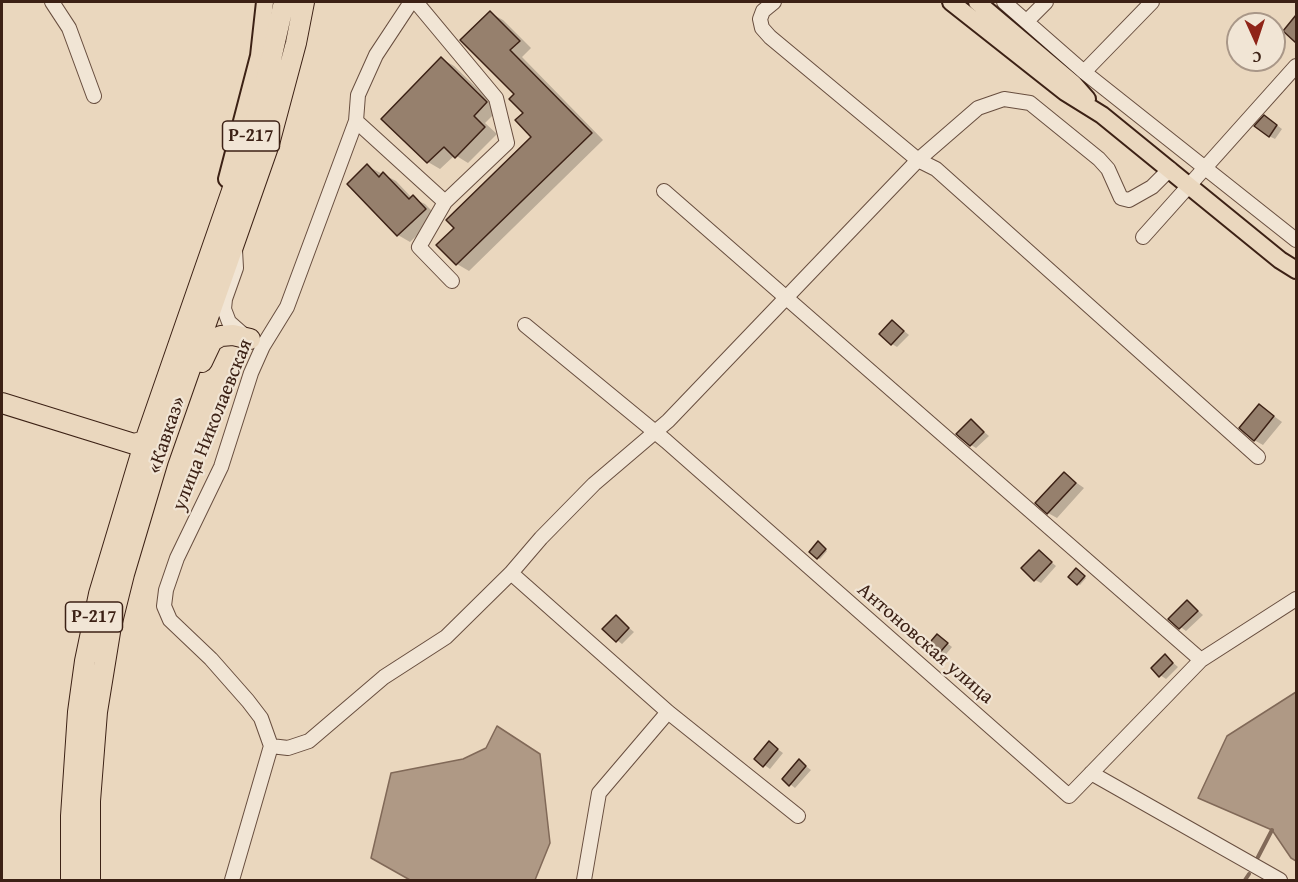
<!DOCTYPE html>
<meta charset="utf-8">
<style>
body{margin:0}
#map{position:relative;width:1298px;height:882px;overflow:hidden;background:#ead7be;font-family:"Gentium Book Plus",serif}
canvas{display:block}
.frame{position:absolute;inset:0;border:3px solid #3c2115;pointer-events:none}
.north{position:absolute;left:1226px;top:12px;width:60px;height:60px;box-sizing:border-box;background:#f1e5d5;border:2px solid #a99788;border-radius:50%;rotate:177deg;font-size:16px;font-weight:700;line-height:24px;text-align:center;color:#3c2115}
.north::after{content:'';display:block;margin:auto;width:21px;height:27px;background:#8f2418;clip-path:polygon(50% 0,100% 100%,50% 72%,0 100%)}
</style>
<div id="map">
<canvas width="1298" height="882"></canvas>
<div class="frame"></div>
<div class="north">С</div>
</div>
<script>
const context = document.querySelector('canvas').getContext('2d');
context.lineJoin = 'round';
function fillPath(path, color) {
  context.fillStyle = color;
  context.fill(path, 'evenodd');
}
function poly(rows) {
  const path = new Path2D();
  for (const r of rows) {
    path.moveTo(r[0], r[1]);
    for (let i = 2; i < r.length; i += 2) path.lineTo(r[i], r[i + 1]);
  }
  return path;
}
function trace(path, color, width, dash) {
  context.strokeStyle = color;
  context.lineWidth = width;
  context.lineCap = dash ? 'butt' : 'round';
  context.setLineDash(dash || []);
  context.stroke(path);
}
function label(font, color, halo, rows, align = 'center') {
  context.font = font + ' "Gentium Book Plus",serif';
  context.lineWidth = 4.5;
  context.setLineDash([]);
  context.textBaseline = 'middle';
  context.strokeStyle = halo;
  context.fillStyle = color;
  for (const [text, x, y, turn = 0] of rows) {
    context.save();
    context.translate(x, y);
    context.rotate((+turn || 0) * Math.PI / 180);
    context.textAlign = isNaN(turn) ? turn : align;
    if (halo) context.strokeText(text, 0, 0);
    context.fillText(text, 0, 0);
    context.restore();
  }
}
const water = poly([
 [1296,692,1296,861,1291,858,1272,830,1198,798,1227,736,1296,692],
 [497,726,540,754,550,843,535,880,410,880,371,858,391,773,463,759,486,748,497,726]
]);
fillPath(water, '#af9985');
trace(water, '#816958', 1.5);
fillPath(poly([
 [490,13,503,20,531,48,522,57,603,140,469,271,457,264,456,228,534,137,516,94],
 [442,59,454,66,499,109,485,123,497,134,468,163,455,155,440,169,428,162,384,119],
 [1270,120,1282,129,1275,139,1269,136],
 [367,166,396,181,412,198,425,204,437,216,410,242,398,235,349,184],
 [893,322,909,335,897,347,892,344],
 [1260,406,1282,422,1263,445,1254,440],
 [971,421,989,436,976,448,971,445],
 [1064,474,1084,488,1057,518,1048,513],
 [820,545,827,551,820,559,818,558],
 [1039,552,1056,566,1041,583,1035,580],
 [1078,571,1086,578,1080,585,1078,584],
 [1188,602,1203,615,1186,631,1170,619],
 [616,617,634,632,622,644,617,640],
 [938,636,952,647,942,659,936,656],
 [1165,656,1178,667,1166,679,1160,675],
 [769,743,783,753,770,769,756,759],
 [799,761,811,770,795,788,790,784]
]), '#0003');
trace(poly([
 [1258,857,1272,830],
 [1245,880,1249,874]
]), '#816958', 4);
const building = poly([
 [490,11,520,41,510,50,592,133,456,265,436,245,454,228,446,220,531,137,515,120,523,113,509,99,514,94,460,40,490,11],
 [1296,15,1296,43,1283,31,1296,15],
 [441,57,487,102,474,116,485,127,455,158,444,147,427,163,381,119,441,57],
 [1264,115,1277,125,1269,137,1254,126,1264,115],
 [367,164,379,177,383,172,409,199,413,195,426,209,397,236,347,184,367,164],
 [892,320,904,331,891,345,879,334,892,320],
 [1259,404,1274,416,1254,441,1239,428,1259,404],
 [971,419,984,432,970,446,956,434,971,419],
 [1064,472,1076,483,1047,514,1035,503,1064,472],
 [818,541,826,549,817,559,809,552,818,541],
 [1039,550,1052,562,1034,581,1021,568,1039,550],
 [1076,568,1085,576,1077,585,1068,577,1076,568],
 [1187,600,1198,611,1179,629,1168,619,1187,600],
 [616,615,629,628,616,642,602,629,616,615],
 [937,634,948,643,936,657,925,648,937,634],
 [1165,654,1173,663,1159,677,1151,668,1165,654],
 [769,741,778,749,763,767,754,759,769,741],
 [799,759,806,766,789,786,782,779,799,759]
]);
fillPath(building, '#96806d');
trace(building, '#3c2115', 1.5);
const minor = poly([
 [52,2,69,28,94,96],
 [774,2,763,11,760,19,762,28,770,37,918,160,936,169,1258,457],
 [1004,2,1084,72,1296,240],
 [1027,21,1046,2],
 [1084,72,1152,2],
 [356,121,445,202,507,143,496,98,416,2],
 [664,191,1201,660],
 [445,202,419,247,452,281],
 [1143,237,1296,66],
 [235,250,236,268,225,299,224,309,229,322,246,337],
 [525,325,666,441,1069,796,1201,660,1296,599],
 [511,573,668,712,798,816],
 [271,746,288,748,309,741,384,677,446,637,511,573,541,538,594,484,668,421,918,160,978,108,1004,99,1030,103,1099,159,1108,169,1121,198,1129,200,1152,187,1170,169],
 [1091,773,1280,880],
 [232,880,271,746,261,718,248,701,211,659,170,620,164,606,166,590,177,558,221,467,251,373,263,346,287,307,356,121,358,95,376,55,411,2],
 [584,880,599,793,668,712]
]);
const major = poly([
 [951,2,1065,92,1102,115,1280,260,1296,270],
 [977,2,1073,83,1087,99],
 [227,179,259,56,265,2]
]);
const highway = poly([
 [202,362,212,341,221,336,233,335,250,339],
 [2,403,134,444,145,441],
 [71,880,71,816,78,712,85,661,99,594,145,441,250,139,261,103,284,2],
 [90,880,90,801,97,712,111,626,124,574,158,460,269,144,296,43,304,2]
]);
trace(minor, '#684e3f', 16);
trace(major, '#3c2115', 20);
trace(highway, '#3c2115', 22);
trace(minor, '#f1e5d5', 14);
trace(major, '#ead7be', 16);
trace(highway, '#ead7be', 20);
for (const [x, y, w] of [
 [251,136,57],
 [94,617,57]
]) {
  const box = new Path2D();
  box.roundRect(x - w / 2, y - 15, w, 30, 4.5);
  context.fillStyle = '#f1e5d5';
  context.fill(box);
  trace(box, '#3c2115', 1.5);
}
label('bold 18px', '#3c2115', null, [
 ["Р-217",251,136],
 ["Р-217",94,617]
]);
label('20px', '#3c2115', '#f1e5d5', [
 ["улица Николаевская",213,425,-68],
 ["«Кавказ»",167,435,-71],
 ["Антоновская улица",925,644,41]
]);
</script>
